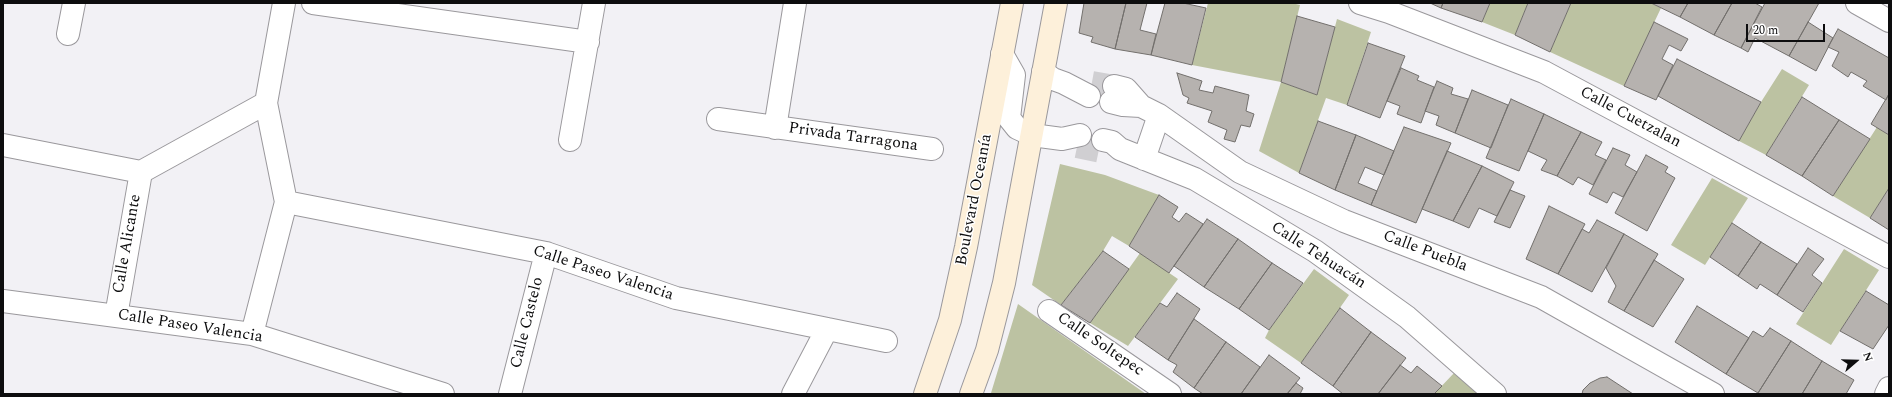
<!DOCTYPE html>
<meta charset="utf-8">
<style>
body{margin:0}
#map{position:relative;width:1892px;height:397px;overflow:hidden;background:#f2f1f5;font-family:Spectral,serif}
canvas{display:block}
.frame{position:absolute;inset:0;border:4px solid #0d0d0e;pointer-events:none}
.north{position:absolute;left:1836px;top:341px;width:40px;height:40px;-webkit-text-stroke:3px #fff;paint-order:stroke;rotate:70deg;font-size:11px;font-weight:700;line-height:16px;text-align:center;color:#0d0d0e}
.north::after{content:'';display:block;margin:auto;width:14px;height:18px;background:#0d0d0e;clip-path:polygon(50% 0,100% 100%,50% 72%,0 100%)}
.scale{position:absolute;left:1746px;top:24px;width:79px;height:18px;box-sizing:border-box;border:2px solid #0d0d0e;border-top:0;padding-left:5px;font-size:12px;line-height:14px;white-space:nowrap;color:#0d0d0e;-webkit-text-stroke:3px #fff;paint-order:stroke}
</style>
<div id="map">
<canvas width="1892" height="397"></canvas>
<div class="frame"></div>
<div class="north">N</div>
<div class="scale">20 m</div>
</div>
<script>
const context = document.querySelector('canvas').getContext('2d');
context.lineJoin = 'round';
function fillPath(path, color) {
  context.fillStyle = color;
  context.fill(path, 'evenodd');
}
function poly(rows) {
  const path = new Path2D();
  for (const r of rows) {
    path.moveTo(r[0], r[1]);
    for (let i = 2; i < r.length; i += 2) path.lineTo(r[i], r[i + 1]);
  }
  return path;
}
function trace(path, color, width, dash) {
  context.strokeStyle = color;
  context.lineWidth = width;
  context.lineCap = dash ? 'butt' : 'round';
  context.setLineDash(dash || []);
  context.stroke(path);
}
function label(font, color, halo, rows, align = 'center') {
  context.font = font + ' Spectral,serif';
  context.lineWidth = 3;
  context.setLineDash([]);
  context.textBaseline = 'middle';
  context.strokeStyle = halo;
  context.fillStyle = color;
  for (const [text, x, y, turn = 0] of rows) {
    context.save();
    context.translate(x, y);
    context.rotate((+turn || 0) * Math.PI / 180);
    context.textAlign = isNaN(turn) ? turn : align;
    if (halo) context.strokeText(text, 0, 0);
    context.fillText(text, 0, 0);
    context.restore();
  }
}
fillPath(poly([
 [1208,3,1292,3,1300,5,1281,82,1317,95,1337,19,1371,32,1347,105,1326,98,1299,173,1259,151,1281,82,1192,65],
 [1490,3,1528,3,1515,35,1482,22],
 [1571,3,1651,3,1661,8,1624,86,1550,52],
 [1782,69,1809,85,1766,155,1739,141,1761,102],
 [1877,127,1889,135,1889,188,1870,218,1833,196],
 [1060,164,1105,175,1159,195,1129,246,1112,236,1103,251,1061,305,1032,285],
 [1712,178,1748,198,1705,265,1671,245],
 [1844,249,1879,270,1831,345,1796,324],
 [1140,253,1178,279,1128,346,1090,323],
 [1314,269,1349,295,1301,363,1265,338,1269,330],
 [1018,304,1146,394,993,394,991,393],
 [1455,372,1481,394,1434,394]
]), '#bcc2a2');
const building = poly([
 [1084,3,1126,3,1115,49,1091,42,1093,37,1079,33,1084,3],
 [1126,3,1147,3,1140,30,1156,34,1151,55,1115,49,1126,3],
 [1165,3,1183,3,1206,8,1192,65,1151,55,1165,3],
 [1430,3,1443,3,1441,8,1430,3],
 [1443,3,1490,3,1482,22,1441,8,1443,3],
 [1528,3,1571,3,1550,52,1515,35,1528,3],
 [1651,3,1688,3,1680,17,1651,3],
 [1688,3,1732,3,1714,35,1680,17,1688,3],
 [1732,3,1755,3,1762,7,1741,48,1714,35,1732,3],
 [1765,3,1819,3,1789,56,1755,38,1748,52,1741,48,1765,3],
 [1297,16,1335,27,1317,95,1281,82,1297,16],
 [1654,22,1688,39,1681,51,1669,45,1662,59,1673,65,1656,100,1624,86,1654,22],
 [1808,22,1833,38,1816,71,1789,56,1808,22],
 [1838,29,1889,58,1889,94,1886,100,1863,86,1867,81,1851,72,1848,77,1832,66,1839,52,1828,47,1838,29],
 [1368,43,1405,56,1380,118,1347,105,1368,43],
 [1677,59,1761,102,1739,141,1658,96,1677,59],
 [1401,68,1419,76,1417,80,1434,87,1421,123,1397,114,1400,106,1387,101,1401,68],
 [1177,73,1202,81,1199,90,1213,93,1215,86,1249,95,1246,111,1254,114,1250,127,1241,125,1235,142,1224,139,1227,130,1208,122,1212,111,1187,103,1189,98,1183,95,1177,73],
 [1437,81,1453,88,1451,94,1468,99,1455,133,1436,125,1439,116,1425,111,1437,81],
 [1472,90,1508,105,1491,148,1455,133,1472,90],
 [1889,94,1889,135,1871,124,1889,94],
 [1802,97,1839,120,1802,176,1766,155,1802,97],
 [1511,99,1544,114,1519,171,1486,158,1511,99],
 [1544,114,1581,132,1557,176,1541,170,1547,160,1528,151,1544,114],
 [1839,120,1870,139,1833,196,1802,176,1839,120],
 [1318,121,1356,135,1335,190,1299,173,1318,121],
 [1404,127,1451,143,1416,223,1371,205,1404,127],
 [1581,132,1602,142,1595,155,1606,160,1593,185,1578,177,1573,185,1557,176,1581,132],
 [1356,135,1394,151,1384,175,1365,167,1358,183,1377,191,1371,205,1335,190,1356,135],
 [1613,148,1630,155,1625,165,1637,172,1623,197,1613,192,1607,203,1589,194,1613,148],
 [1447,151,1482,166,1453,221,1422,209,1447,151],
 [1646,155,1668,167,1665,172,1675,178,1647,231,1615,213,1646,155],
 [1482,166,1514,182,1497,216,1479,208,1469,228,1453,221,1482,166],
 [1889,188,1889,230,1870,218,1889,188],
 [1510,190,1525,196,1510,228,1494,222,1510,190],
 [1159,195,1178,207,1172,217,1179,222,1186,213,1203,224,1169,273,1129,246,1159,195],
 [1549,206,1585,224,1558,274,1526,259,1549,206],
 [1207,219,1238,239,1204,287,1174,266,1207,219],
 [1597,220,1624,234,1592,292,1558,274,1582,229,1589,233,1597,220],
 [1732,223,1761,242,1738,276,1710,257,1732,223],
 [1624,234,1658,254,1624,311,1608,302,1616,286,1606,268,1624,234],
 [1238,239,1272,263,1239,309,1204,287,1238,239],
 [1761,242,1797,264,1777,295,1760,284,1757,289,1738,276,1761,242],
 [1808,248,1824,259,1812,275,1822,283,1803,312,1777,295,1808,248],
 [1103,251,1129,269,1090,323,1061,305,1103,251],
 [1654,260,1684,279,1653,327,1624,311,1654,260],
 [1272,263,1303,283,1269,330,1239,309,1272,263],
 [1866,291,1889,305,1889,325,1873,349,1840,331,1866,291],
 [1177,293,1200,309,1168,360,1135,337,1160,303,1167,307,1177,293],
 [1697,306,1749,338,1726,374,1675,342,1697,306],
 [1340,308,1371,332,1333,386,1301,363,1340,308],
 [1194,319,1226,342,1194,388,1173,372,1177,365,1168,360,1194,319],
 [1770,328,1791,341,1758,393,1726,374,1753,331,1763,337,1770,328],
 [1371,332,1406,358,1378,394,1343,394,1333,386,1371,332],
 [1791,341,1822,361,1802,394,1759,394,1758,393,1791,341],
 [1226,342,1260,367,1241,394,1203,394,1194,388,1226,342],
 [1269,355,1300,378,1287,394,1241,394,1269,355],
 [1822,361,1854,380,1846,394,1802,394,1822,361],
 [1400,365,1411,373,1417,366,1442,386,1434,394,1378,394,1400,365],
 [1607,377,1633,394,1582,394,1583,390,1590,383,1600,378,1607,377],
 [1296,383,1303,388,1300,394,1287,394,1296,383]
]);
fillPath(building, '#b6b2af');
trace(building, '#726f6c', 1);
trace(poly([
 [1092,82,1114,86],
 [1077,147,1101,152]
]), '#d0cfd2', 22, [22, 11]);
const street = poly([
 [313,3,588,42],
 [1360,3,1389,12,1544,72,1889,257],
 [1857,3,1889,21],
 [68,34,74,3],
 [1002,54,1014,75,1009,118,1017,128,1032,135,1062,139,1080,135],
 [1043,72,1053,79,1064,83,1089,96],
 [1114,86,1126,89,1141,106,1159,115,1240,172,1344,221,1541,297,1713,394],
 [1111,102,1123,105,1141,106],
 [718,119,932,149],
 [775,128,795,3],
 [570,140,594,3],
 [1103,140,1112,142,1120,149,1195,179,1315,251,1407,317,1495,394],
 [3,145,141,172,266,103],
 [1144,159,1159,115],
 [286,202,546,253,676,298,886,341],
 [3,301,252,334,443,394],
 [1049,311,1170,394],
 [116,316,141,172],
 [252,334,286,202,266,103,284,3],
 [510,394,546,253],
 [793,394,827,329],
 [1886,394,1889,388]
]);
const secondary = poly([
 [925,394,950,320,966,247,1012,3],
 [971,394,987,350,1004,283,1056,3]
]);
trace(street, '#9a989c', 24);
trace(secondary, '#9a989c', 24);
trace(street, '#fff', 22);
trace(secondary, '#fdf0da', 22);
label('16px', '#0d0d0e', '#fff', [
 ["Calle Cuetzalan",1630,118,28],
 ["Privada Tarragona",853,138,8],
 ["Boulevard Oceanía",975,200,-79],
 ["Calle Alicante",128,244,-80],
 ["Calle Puebla",1425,252,21],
 ["Calle Tehuacán",1318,256,33],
 ["Calle Paseo Valencia",603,274,18],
 ["Calle Castelo",528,323,-76],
 ["Calle Paseo Valencia",190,327,9],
 ["Calle Soltepec",1100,345,34]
]);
</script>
